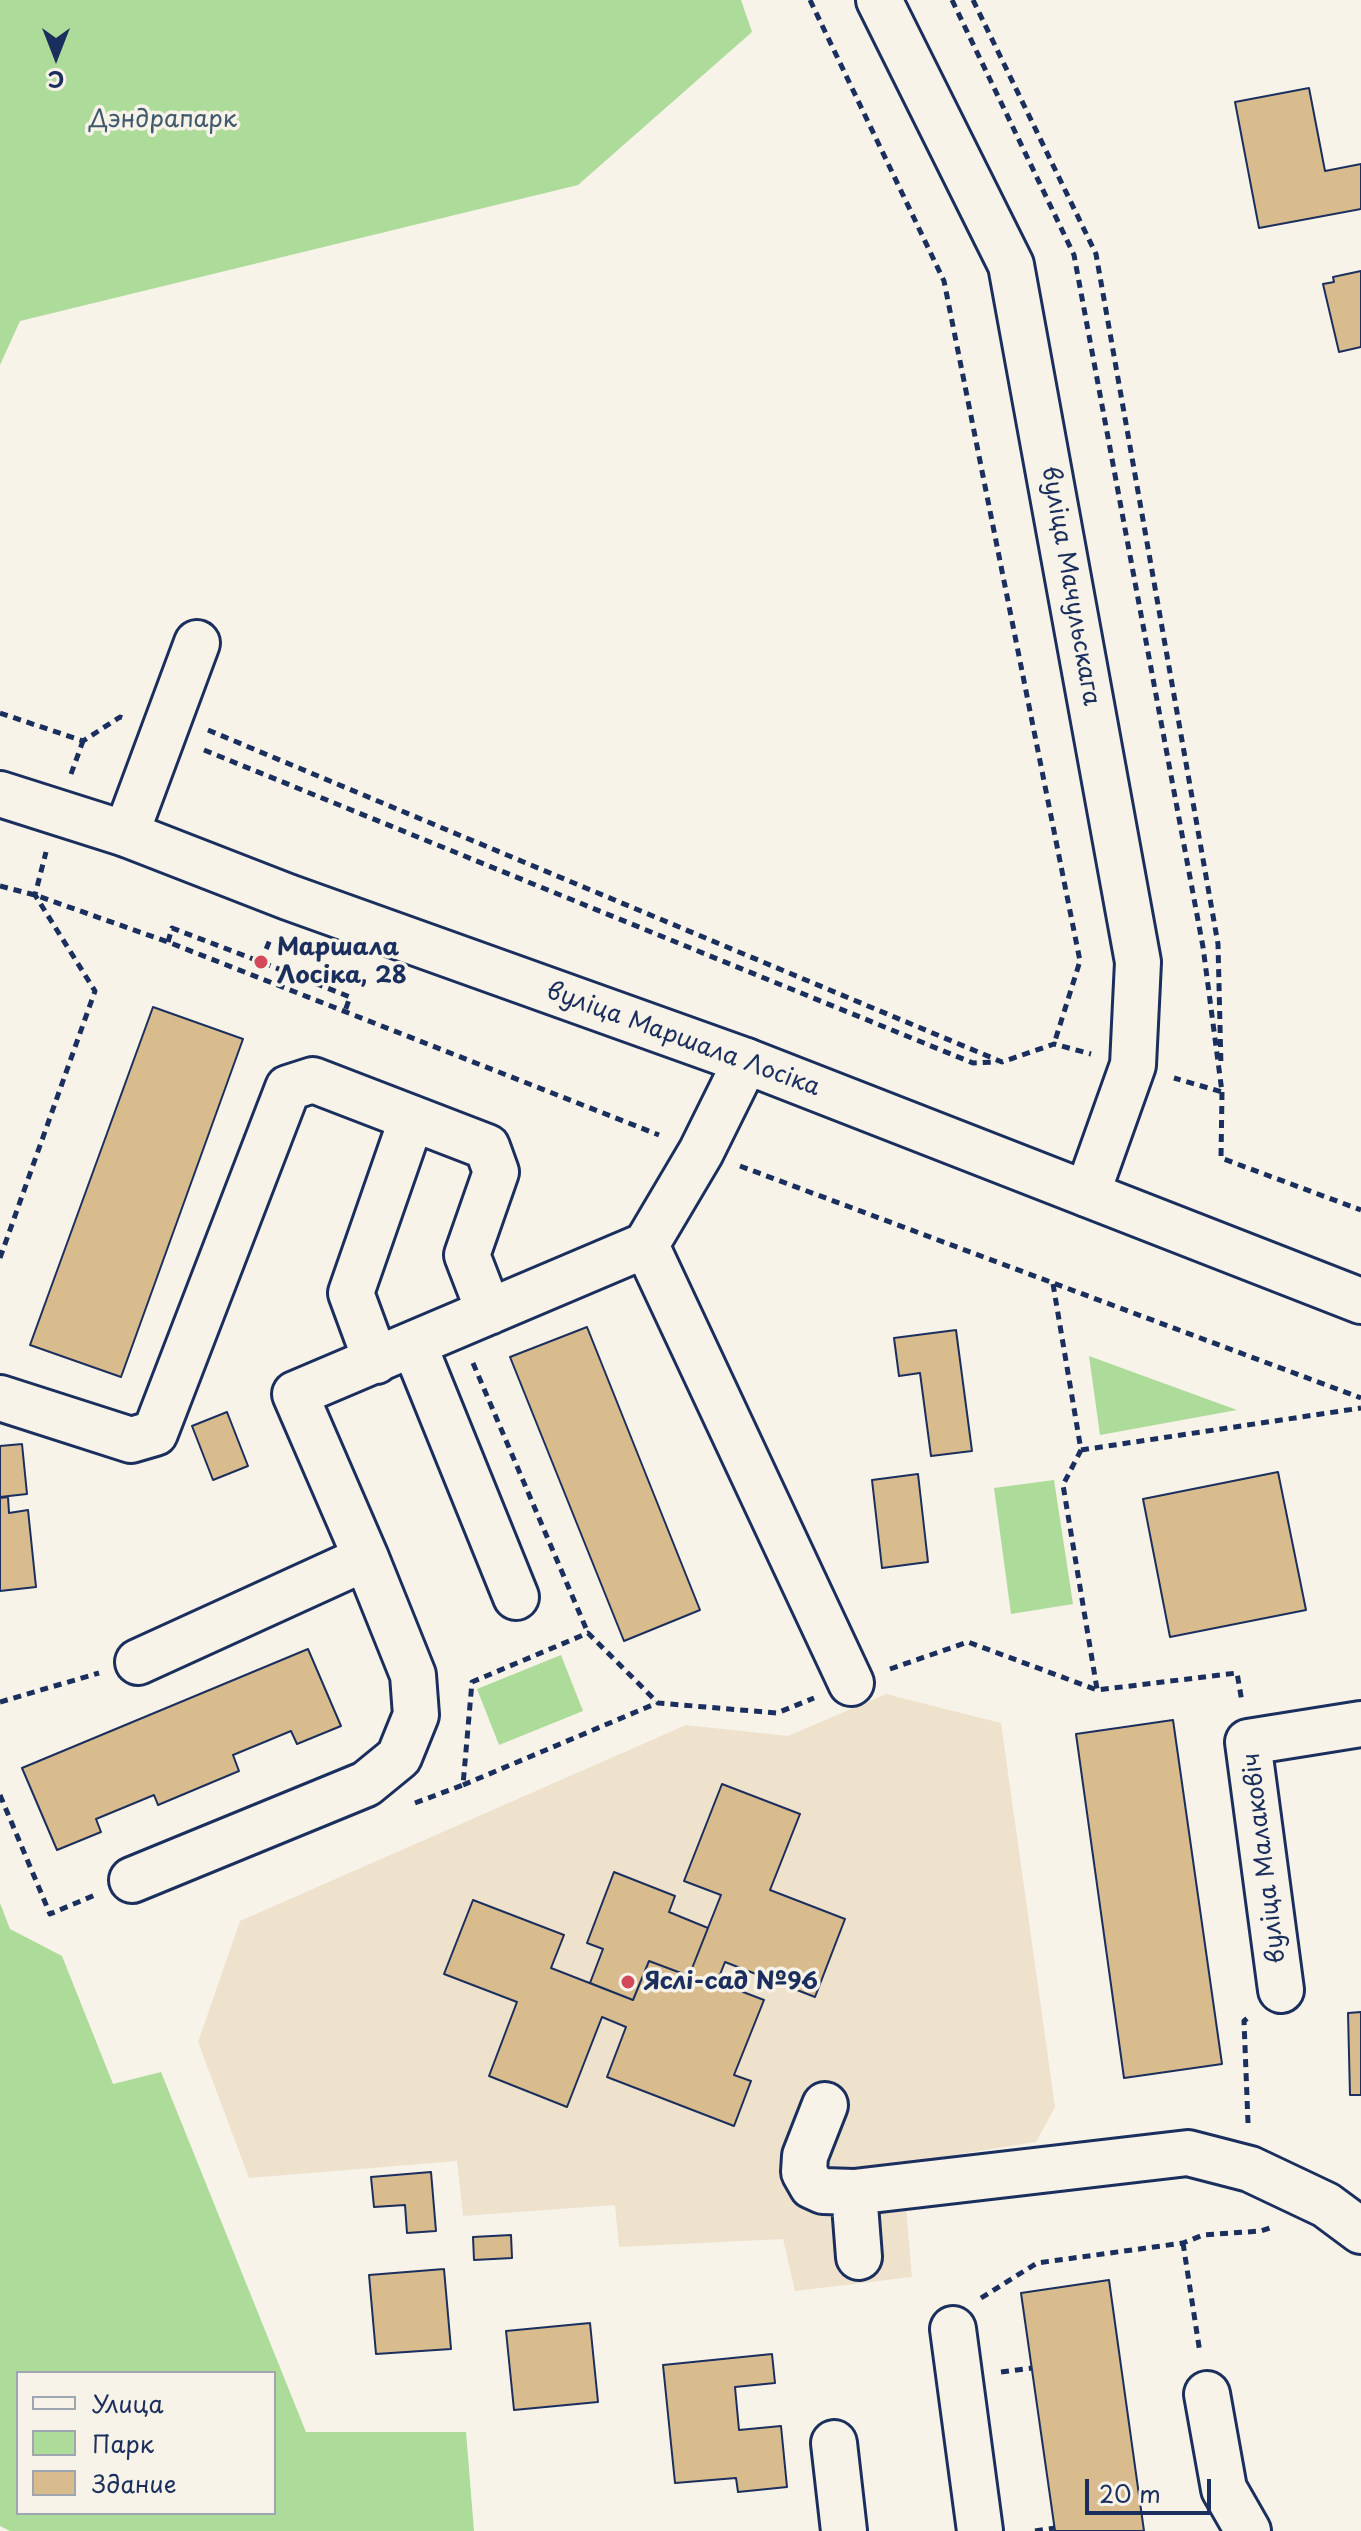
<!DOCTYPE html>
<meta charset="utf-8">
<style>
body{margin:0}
#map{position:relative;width:1361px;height:2531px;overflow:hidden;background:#f7f3e8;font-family:"Playpen Sans",sans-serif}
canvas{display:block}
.legend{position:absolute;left:16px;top:2371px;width:260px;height:144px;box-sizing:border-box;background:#f7f3e8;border:2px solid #9fa5b1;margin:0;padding:10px 14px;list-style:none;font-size:24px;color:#1b2f5e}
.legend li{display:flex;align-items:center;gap:16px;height:40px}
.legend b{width:40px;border:2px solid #9fa5b1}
.north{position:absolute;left:16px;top:16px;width:80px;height:80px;-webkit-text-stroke:6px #f7f3e8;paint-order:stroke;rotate:180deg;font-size:22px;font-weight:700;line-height:32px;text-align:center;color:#1b2f5e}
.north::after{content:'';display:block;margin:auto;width:28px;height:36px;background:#1b2f5e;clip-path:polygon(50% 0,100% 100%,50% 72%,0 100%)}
.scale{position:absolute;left:1085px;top:2479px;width:126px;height:36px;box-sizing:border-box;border:4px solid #1b2f5e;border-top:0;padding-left:10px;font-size:24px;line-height:28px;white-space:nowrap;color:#1b2f5e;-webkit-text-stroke:6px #f7f3e8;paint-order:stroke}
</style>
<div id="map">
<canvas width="1361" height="2531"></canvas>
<ul class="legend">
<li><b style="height:10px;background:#f7f3e8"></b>Улица</li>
<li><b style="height:22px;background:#addb9a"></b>Парк</li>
<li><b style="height:22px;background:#d9bc8d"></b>Здание</li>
</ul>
<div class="north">С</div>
<div class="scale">20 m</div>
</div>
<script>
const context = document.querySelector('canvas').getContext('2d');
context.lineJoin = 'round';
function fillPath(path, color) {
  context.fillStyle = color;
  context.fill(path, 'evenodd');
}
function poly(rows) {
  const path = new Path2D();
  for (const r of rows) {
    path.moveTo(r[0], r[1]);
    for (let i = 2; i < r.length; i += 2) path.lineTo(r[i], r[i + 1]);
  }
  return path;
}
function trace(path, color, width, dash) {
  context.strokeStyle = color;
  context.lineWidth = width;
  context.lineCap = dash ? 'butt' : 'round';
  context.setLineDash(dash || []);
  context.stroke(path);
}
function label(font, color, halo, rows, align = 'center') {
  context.font = font + ' "Playpen Sans",sans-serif';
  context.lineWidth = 7;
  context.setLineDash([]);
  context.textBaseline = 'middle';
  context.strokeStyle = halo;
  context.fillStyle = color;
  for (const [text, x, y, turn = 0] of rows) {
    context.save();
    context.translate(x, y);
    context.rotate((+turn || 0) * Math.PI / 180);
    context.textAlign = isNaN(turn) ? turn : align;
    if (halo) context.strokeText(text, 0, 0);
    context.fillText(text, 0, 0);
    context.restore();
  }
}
fillPath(poly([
 [886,1694,1001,1723,1055,2107,1036,2142,902,2163,912,2277,795,2291,783,2239,619,2247,615,2205,463,2216,457,2161,249,2178,198,2042,240,1921,686,1725,788,1736]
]), '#eee2cd');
fillPath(poly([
 [0,0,741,0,752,32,578,185,20,321,0,365],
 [1089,1356,1237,1410,1100,1435],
 [1054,1480,1073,1604,1011,1614,994,1488],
 [561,1655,583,1711,499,1745,477,1689],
 [0,1903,10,1929,62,1956,113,2084,161,2072,306,2432,466,2432,474,2531,10,2531,0,2526],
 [18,2373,274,2373,274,2513,18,2513]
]), '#addb9a');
const building = poly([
 [1309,88,1325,171,1361,164,1361,209,1259,228,1235,102,1309,88],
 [1361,271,1361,347,1339,352,1323,284,1334,282,1333,277,1361,271],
 [153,1007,243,1039,121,1377,30,1345,153,1007],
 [587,1327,700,1610,624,1641,510,1357,587,1327],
 [956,1330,972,1451,931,1456,920,1373,899,1376,894,1338,956,1330],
 [227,1412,248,1466,213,1480,192,1426,227,1412],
 [22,1444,27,1494,0,1497,0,1446,22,1444],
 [1278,1472,1306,1610,1170,1637,1143,1499,1278,1472],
 [918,1474,928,1562,882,1568,872,1480,918,1474],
 [8,1497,9,1513,28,1510,36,1587,0,1591,0,1498,8,1497],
 [308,1649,341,1726,297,1744,291,1731,233,1755,239,1771,158,1805,154,1795,96,1819,101,1832,57,1850,22,1768,308,1649],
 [1173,1720,1222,2064,1124,2078,1076,1734,1173,1720],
 [722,1784,800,1814,770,1890,845,1919,815,1997,725,1962,717,1982,764,2000,734,2075,751,2081,734,2126,607,2077,626,2027,602,2017,567,2107,489,2076,517,2002,444,1974,473,1900,564,1935,551,1968,633,2000,649,1961,689,1976,721,1895,684,1881,722,1784],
 [614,1872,675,1896,669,1912,708,1928,689,1976,649,1961,633,2000,590,1983,603,1949,587,1943,614,1872],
 [1361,2012,1361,2095,1350,2095,1348,2013,1361,2012],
 [431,2172,436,2231,407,2233,405,2205,374,2207,371,2177,431,2172],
 [511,2235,512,2258,474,2260,473,2237,511,2235],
 [444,2269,451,2349,376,2354,369,2275,444,2269],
 [1109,2280,1144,2531,1055,2531,1021,2293,1109,2280],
 [590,2323,598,2402,514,2410,506,2331,590,2323],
 [772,2354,775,2383,735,2387,739,2430,781,2426,787,2487,738,2492,736,2478,675,2483,663,2365,772,2354]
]);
fillPath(building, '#d9bc8d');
trace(building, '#1b2f5e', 2);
const minor = poly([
 [879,0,1011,265,1138,962,1133,1065,1087,1194],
 [126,834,197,643],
 [646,1245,851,1683],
 [414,1345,516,1597],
 [376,1361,351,1293,412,1118],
 [0,1398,131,1440,155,1433,288,1088,313,1080,487,1147,496,1172,467,1255,489,1312],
 [138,1662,366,1558],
 [132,1880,366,1784,399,1757,416,1715,413,1675,366,1558,295,1394,646,1245,701,1152,746,1061],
 [1281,1990,1248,1742,1361,1724],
 [825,2105,805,2156,804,2172,812,2186,823,2191,854,2192,1188,2153,1250,2169,1326,2205,1361,2231],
 [854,2192,859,2257],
 [953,2329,980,2531],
 [1207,2394,1224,2489,1248,2531],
 [834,2443,844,2531]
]);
const major = poly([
 [0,794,126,834,288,897,746,1061,1361,1301]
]);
trace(minor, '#1b2f5e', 50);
trace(major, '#1b2f5e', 50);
trace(poly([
 [810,0,944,281,1080,961,1054,1044],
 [952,0,1074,255,1203,947,1222,1092,1174,1078],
 [973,0,1096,254,1218,944,1221,1066],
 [0,713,83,741,120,717,123,718],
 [208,730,1002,1062,1054,1044,1091,1054],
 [204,750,973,1063,997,1062],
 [71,774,83,741],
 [0,886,35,895,168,942,659,1135],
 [168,942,172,928,261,962,350,997,345,1011],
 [261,962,271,937],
 [1222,1092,1221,1158,1361,1210],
 [740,1166,1361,1398],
 [0,1258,95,991,35,895,46,852],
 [1053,1284,1081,1450,1063,1485,1097,1689],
 [473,1363,588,1633],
 [1081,1450,1361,1408],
 [890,1669,968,1642,1097,1690,1237,1673,1242,1702],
 [0,1702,99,1673],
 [463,1785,657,1703],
 [0,1795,50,1914,95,1895],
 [415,1803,463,1785,472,1682,588,1633,658,1703,777,1713,814,1698],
 [1248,2123,1244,2021,1250,2016],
 [1183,2243,1200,2353],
 [981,2298,1037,2263,1183,2243,1203,2235,1261,2231,1273,2227],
 [1001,2372,1032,2368],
 [1035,2531,1055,2528]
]), '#1b2f5e', 5, [8, 6]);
trace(minor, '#f7f3e8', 44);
trace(major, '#f7f3e8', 44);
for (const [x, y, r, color] of [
 [261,962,8,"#d1495b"],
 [628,1982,8,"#d1495b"]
]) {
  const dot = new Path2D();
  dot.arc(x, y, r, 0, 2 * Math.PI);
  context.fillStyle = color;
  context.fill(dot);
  trace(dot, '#f7f3e8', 3);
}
label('24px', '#405a6d', '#f7f3e8', [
 ["Дэндрапарк",163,120]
]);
label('24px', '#1b2f5e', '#f7f3e8', [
 ["вуліца Мачульскага",1070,586,80],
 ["вуліца Маршала Лосіка",683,1040,20],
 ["вуліца Малаковіч",1265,1858,-97]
]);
label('bold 24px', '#1b2f5e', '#f7f3e8', [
 ["Маршала",277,948],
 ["Лосіка, 28",277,976],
 ["Яслі-сад №96",644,1982]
], 'left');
</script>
